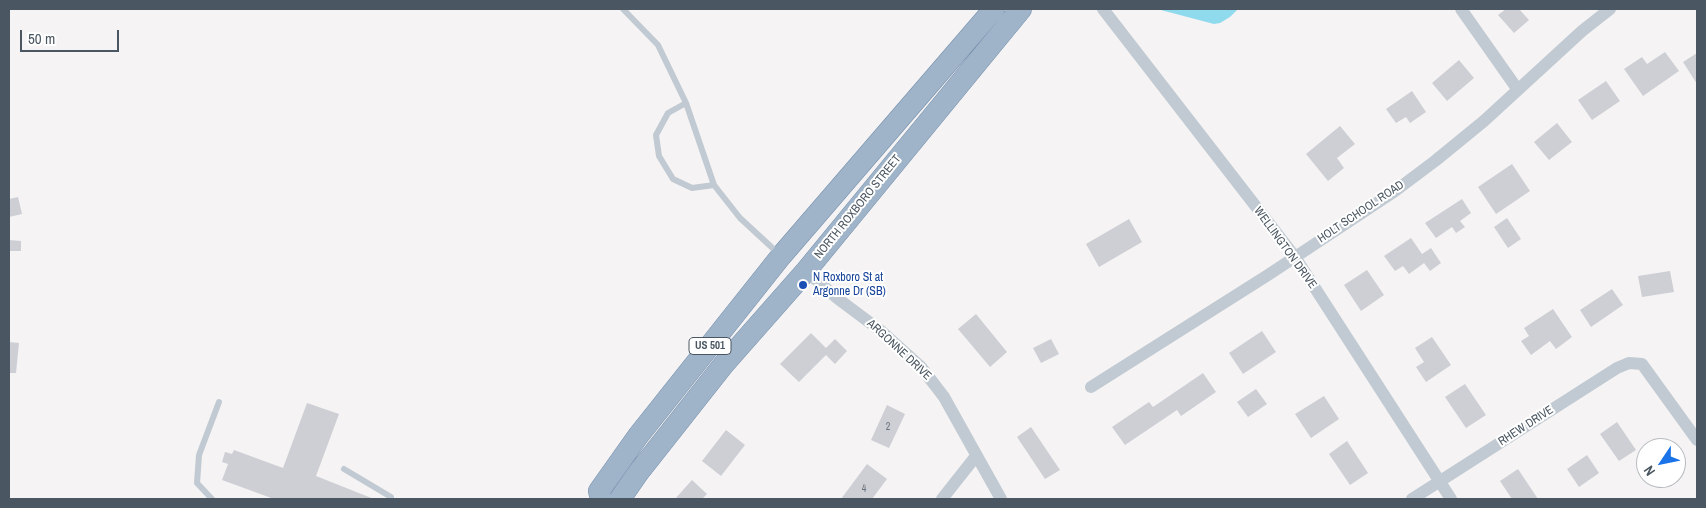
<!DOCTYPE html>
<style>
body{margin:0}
#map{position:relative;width:1706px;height:508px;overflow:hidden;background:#f5f3f3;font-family:"Archivo Narrow",sans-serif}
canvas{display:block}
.frame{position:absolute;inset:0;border:10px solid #4a5661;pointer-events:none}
.north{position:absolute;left:1636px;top:438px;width:50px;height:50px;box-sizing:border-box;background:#fff;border:1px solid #b7bbc0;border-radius:50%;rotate:236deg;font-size:14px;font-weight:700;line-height:20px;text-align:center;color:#4a5661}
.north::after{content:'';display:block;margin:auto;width:18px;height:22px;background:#1a73e8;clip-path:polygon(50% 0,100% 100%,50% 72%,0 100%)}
.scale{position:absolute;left:20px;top:30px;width:99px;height:22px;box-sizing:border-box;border:2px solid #4a5661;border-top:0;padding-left:6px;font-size:15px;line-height:18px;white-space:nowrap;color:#4a5661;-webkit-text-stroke:4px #fff;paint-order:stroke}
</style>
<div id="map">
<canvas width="1706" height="508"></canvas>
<div class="frame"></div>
<div class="north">N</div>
<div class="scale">50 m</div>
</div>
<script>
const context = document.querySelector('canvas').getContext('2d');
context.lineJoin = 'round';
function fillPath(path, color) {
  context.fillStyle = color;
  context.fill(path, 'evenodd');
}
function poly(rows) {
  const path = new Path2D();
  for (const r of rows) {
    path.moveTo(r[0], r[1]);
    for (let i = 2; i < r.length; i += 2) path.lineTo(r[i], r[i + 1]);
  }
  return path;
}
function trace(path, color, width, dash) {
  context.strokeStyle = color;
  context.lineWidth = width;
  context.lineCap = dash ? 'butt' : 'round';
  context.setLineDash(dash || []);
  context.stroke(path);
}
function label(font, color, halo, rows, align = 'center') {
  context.font = font + ' "Archivo Narrow",sans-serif';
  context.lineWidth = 4;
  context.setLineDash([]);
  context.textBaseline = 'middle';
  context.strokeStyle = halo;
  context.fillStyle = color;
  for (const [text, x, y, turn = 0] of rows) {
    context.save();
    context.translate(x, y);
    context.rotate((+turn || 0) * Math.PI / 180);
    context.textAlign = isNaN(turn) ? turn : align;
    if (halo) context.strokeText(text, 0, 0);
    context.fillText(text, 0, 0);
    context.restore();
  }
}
fillPath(poly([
 [1157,9,1238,9,1230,17,1220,23,1214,24]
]), '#90daee');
fillPath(poly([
 [1506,9,1519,9,1529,20,1514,33,1498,15],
 [1665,52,1679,71,1643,96,1624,69,1642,57,1647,64],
 [1697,53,1697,84,1683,62],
 [1459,60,1474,78,1447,101,1432,83],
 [1606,81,1620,101,1592,120,1578,100],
 [1412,91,1426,112,1410,123,1406,117,1396,123,1386,109],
 [1557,123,1572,142,1549,160,1534,142],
 [1340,126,1355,144,1337,158,1344,168,1328,181,1306,154],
 [1512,164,1530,191,1496,214,1478,187],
 [18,197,22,214,9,217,9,199],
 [1462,199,1471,213,1460,221,1465,227,1456,233,1452,227,1436,238,1425,223],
 [1507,218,1521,239,1508,248,1494,227],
 [1129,219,1142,242,1099,267,1086,244],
 [1411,238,1422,254,1431,248,1441,263,1430,271,1424,263,1409,274,1403,266,1395,271,1384,256],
 [9,240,21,241,21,251,9,251],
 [1367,270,1384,295,1361,311,1344,285],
 [1670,271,1674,292,1642,297,1638,276],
 [1612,289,1623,305,1591,327,1580,310],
 [1553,309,1572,337,1556,349,1550,341,1531,355,1521,341,1529,336,1524,328],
 [976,314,1007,352,990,367,958,329],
 [1262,331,1276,352,1243,374,1229,353],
 [811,333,826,348,835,339,847,351,835,364,826,355,799,382,780,364],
 [1432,337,1451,365,1426,382,1416,367,1424,362,1415,348],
 [1051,339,1059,354,1041,363,1033,348],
 [9,342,19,343,16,373,9,373],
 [1203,373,1216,392,1181,416,1177,410,1125,445,1112,427,1149,402,1153,407],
 [1465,384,1486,415,1466,428,1445,397],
 [1256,389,1267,404,1248,417,1237,402],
 [1324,396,1339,419,1311,438,1295,414],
 [307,403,339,414,316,476,374,499,274,499,222,480,228,464,222,462,225,452,232,454,234,450,283,468],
 [887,405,905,414,889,448,871,440],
 [1617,422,1636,450,1619,461,1600,434],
 [1031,427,1060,470,1045,479,1017,437],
 [726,430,745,445,721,476,702,461],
 [1347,441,1368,473,1350,485,1329,454],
 [1587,455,1599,473,1579,487,1567,469],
 [867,464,887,479,872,499,841,499],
 [1518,469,1538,499,1512,499,1500,481],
 [692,480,707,494,702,499,675,499]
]), '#cdcfd5');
const trunk = poly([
 [601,499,599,491,638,436,781,256,994,9],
 [620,499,638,473,724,364,806,271,1021,9]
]);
trace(trunk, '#7690ad', 22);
trace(poly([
 [623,9,658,45,686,103,714,185,740,218,779,254],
 [686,103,668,113,656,135,659,156,673,179,692,188,714,185],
 [344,469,391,497,390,499],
 [212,499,197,483,199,455,219,402]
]), '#c1cad2', 6);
trace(poly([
 [1103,9,1295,257,1451,499],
 [1461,9,1518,90],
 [806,271,837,298,881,331,921,367,944,397,1001,499],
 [1091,387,1268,275,1395,191,1435,161,1484,121,1582,31,1610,9],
 [942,499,976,456],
 [1412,499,1617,368,1629,363,1642,364,1697,440]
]), '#c1cad2', 12);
trace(trunk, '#9fb4c9', 21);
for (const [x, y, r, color] of [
 [803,285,5,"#1a4fb4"]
]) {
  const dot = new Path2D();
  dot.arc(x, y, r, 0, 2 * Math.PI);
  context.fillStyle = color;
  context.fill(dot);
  trace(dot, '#fff', 2);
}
label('10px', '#6b747e', null, [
 ["2",888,427],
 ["4",864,489]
]);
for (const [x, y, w] of [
 [710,346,42]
]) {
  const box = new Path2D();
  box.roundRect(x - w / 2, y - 8.5, w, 17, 4);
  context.fillStyle = '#fff';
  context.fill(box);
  trace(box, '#4a5661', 1);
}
label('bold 11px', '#4a5661', null, [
 ["US 501",710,346]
]);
label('12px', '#4a5661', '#fff', [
 ["NORTH ROXBORO STREET",858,207,-51],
 ["HOLT SCHOOL ROAD",1361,212,-34],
 ["WELLINGTON DRIVE",1285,248,54],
 ["ARGONNE DRIVE",899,350,43],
 ["RHEW DRIVE",1526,426,-33]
]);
label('12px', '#164399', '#fff', [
 ["N Roxboro St at",813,278],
 ["Argonne Dr (SB)",813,292]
], 'left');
</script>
